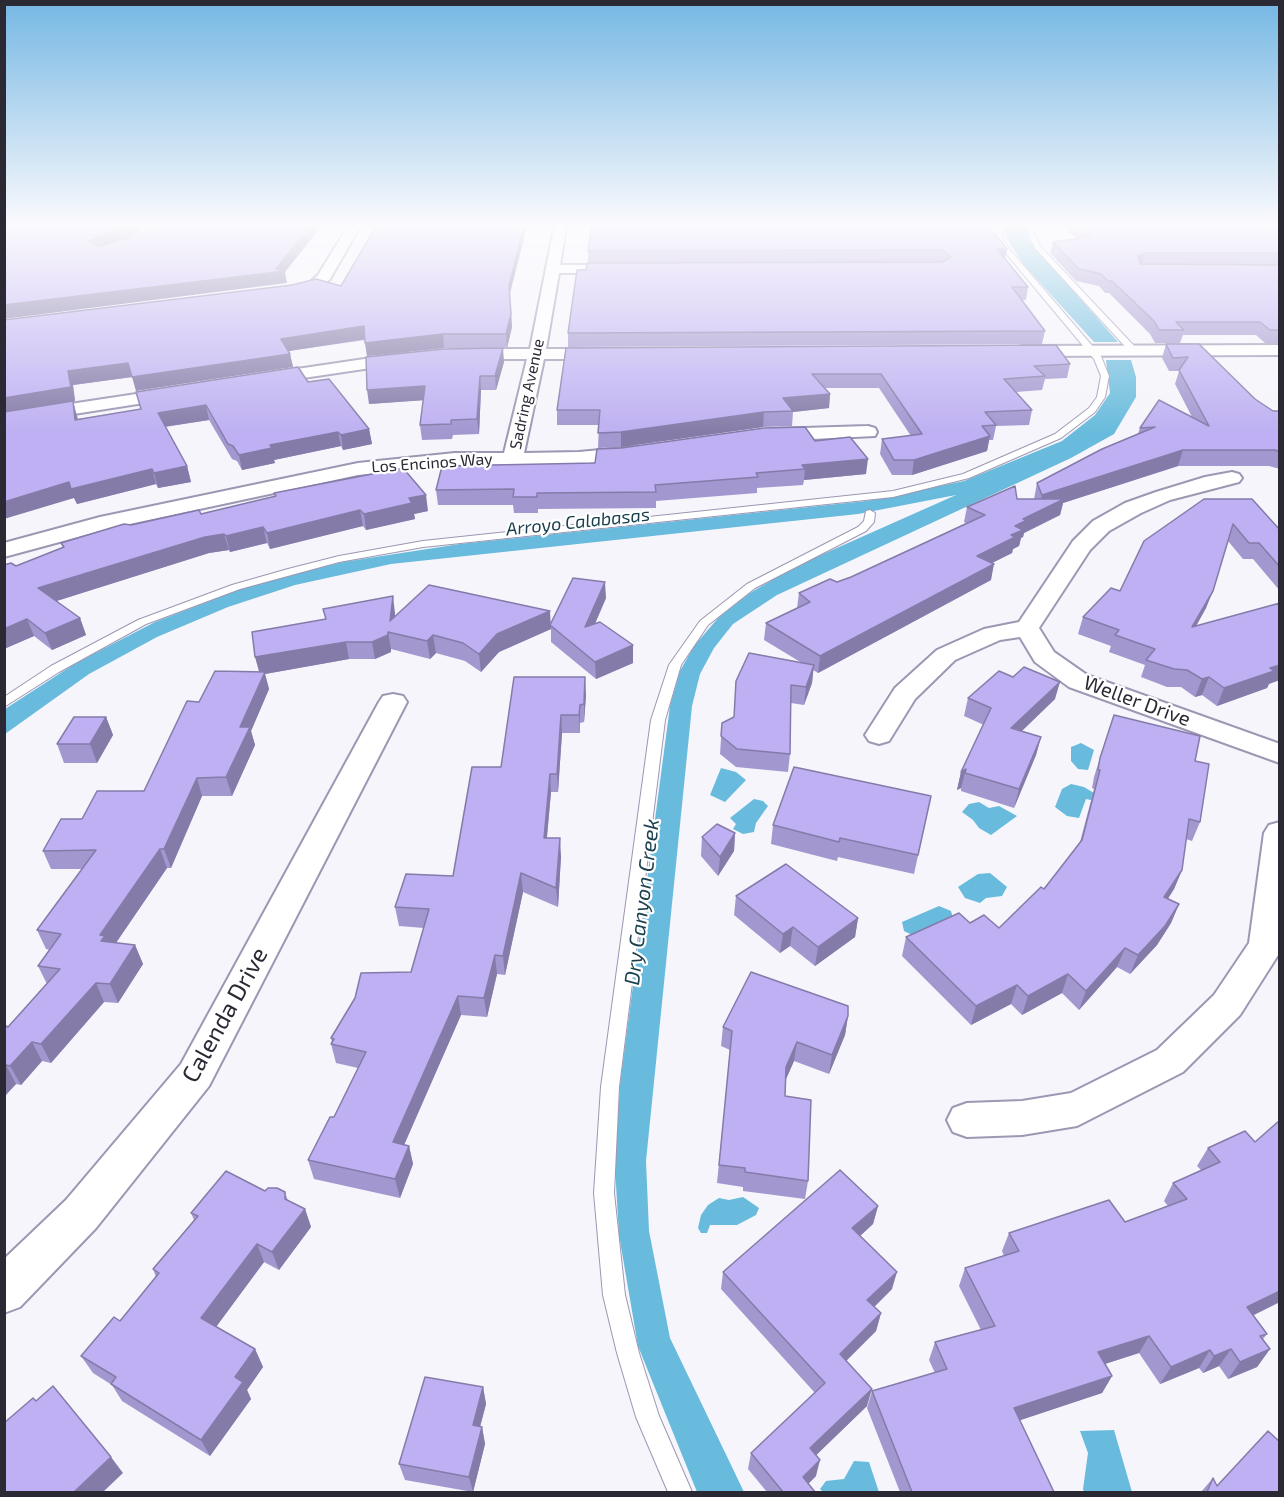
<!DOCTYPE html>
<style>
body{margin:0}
#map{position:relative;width:1284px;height:1497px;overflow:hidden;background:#f6f5fb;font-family:"Exo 2",sans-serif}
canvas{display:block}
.frame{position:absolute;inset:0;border:6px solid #2b2934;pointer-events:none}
</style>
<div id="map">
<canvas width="1284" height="1497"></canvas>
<div class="frame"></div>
</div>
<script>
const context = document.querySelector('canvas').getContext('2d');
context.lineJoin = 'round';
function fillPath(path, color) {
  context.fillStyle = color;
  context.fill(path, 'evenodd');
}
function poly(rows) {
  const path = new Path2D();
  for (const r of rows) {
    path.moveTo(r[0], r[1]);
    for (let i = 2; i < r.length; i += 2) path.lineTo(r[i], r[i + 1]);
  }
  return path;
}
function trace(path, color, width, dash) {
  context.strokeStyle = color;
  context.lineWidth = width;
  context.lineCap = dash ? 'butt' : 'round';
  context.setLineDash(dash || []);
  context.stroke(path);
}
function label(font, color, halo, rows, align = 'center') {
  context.font = font + ' "Exo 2",sans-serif';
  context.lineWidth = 4.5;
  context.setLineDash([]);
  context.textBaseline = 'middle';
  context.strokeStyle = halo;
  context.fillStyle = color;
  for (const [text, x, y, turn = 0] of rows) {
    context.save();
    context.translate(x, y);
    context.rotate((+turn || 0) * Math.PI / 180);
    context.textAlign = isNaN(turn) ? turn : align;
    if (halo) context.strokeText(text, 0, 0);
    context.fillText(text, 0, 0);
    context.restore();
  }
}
fillPath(poly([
 [1005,223,1028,223,1029,240,1118,342,1094,342,1023,264,1007,239,1003,228],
 [1106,360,1131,360,1136,377,1136,397,1114,434,1071,458,777,595,733,624,714,648,700,674,692,706,646,1161,649,1231,670,1338,744,1492,697,1492,638,1346,619,1235,615,1168,620,1084,670,706,680,671,694,646,719,617,750,593,794,567,956,495,858,514,391,564,295,585,228,607,157,637,89,674,5,734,5,709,76,663,155,622,251,585,343,562,460,544,866,501,964,481,1062,441,1095,415,1110,393],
 [1081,743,1094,750,1088,770,1078,769,1071,761,1071,747],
 [721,768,736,772,746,780,725,802,710,795],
 [1071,784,1084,787,1099,796,1100,802,1086,799,1079,818,1067,816,1055,807,1062,789],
 [754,799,763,801,768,806,756,823,754,832,743,834,733,829,736,824,730,818],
 [979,802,989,808,999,806,1017,816,991,835,979,828,973,820,962,812,969,804],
 [990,873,1007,887,1002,896,986,898,980,903,965,898,958,887,978,874],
 [939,906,951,911,954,922,916,937,904,931,902,922],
 [743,1197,759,1208,756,1215,737,1225,710,1225,707,1233,701,1233,698,1228,701,1215,708,1205,719,1198,729,1200],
 [1114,1430,1132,1492,1084,1492,1083,1489,1088,1453,1080,1431],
 [854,1461,869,1462,879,1492,823,1492,820,1489,826,1481,844,1479]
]), '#68bbdc');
const lane = poly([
 [996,223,1002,223,1003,239,1010,250,1101,356,1109,376,1105,397,1095,412,1061,438,969,478,893,497,423,547,339,562,240,589,146,624,59,672,4,707,4,697,51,666,138,620,232,585,288,569,339,556,423,541,893,491,963,474,1055,434,1089,408,1097,397,1101,376,1094,359,1004,251,997,239,996,223],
 [1029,223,1035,223,1034,232,1040,246,1137,349,1137,353,1131,353,1035,248,1028,232,1029,223],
 [870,510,875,513,874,522,866,531,755,588,708,625,681,665,665,720,619,1087,614,1193,625,1295,639,1353,659,1416,692,1492,668,1492,636,1417,617,1353,603,1295,594,1193,601,1087,651,720,669,665,700,621,747,584,858,527,864,521,866,511,870,510]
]);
const street = poly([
 [350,223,362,223,330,279,319,289,281,295,279,292,281,289,309,283,318,275,350,223],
 [555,223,567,223,560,265,626,265,633,269,626,273,559,273,546,349,602,349,610,354,602,359,544,359,524,453,579,452,633,447,643,453,640,457,579,464,455,465,358,475,111,528,4,557,4,543,100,517,358,463,455,453,504,453,527,359,466,359,458,354,466,349,530,349,555,223],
 [1280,345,1280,355,1021,356,1013,351,1021,346,1280,345],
 [405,353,411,354,413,358,411,362,263,384,254,379,263,374,405,353],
 [176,388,185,393,182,397,4,425,4,414,176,388],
 [868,426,875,428,877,432,875,436,771,441,761,435,771,429,868,426],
 [1232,472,1239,474,1242,478,1239,482,1170,500,1141,513,1109,531,1090,550,1039,628,1054,652,1087,675,1280,744,1280,763,1069,687,1035,662,1020,637,1000,640,955,660,915,699,889,741,879,744,869,741,865,735,895,688,937,650,984,629,1019,622,1073,541,1093,521,1125,503,1156,492,1205,477,1232,472],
 [393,694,403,696,407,702,209,1086,96,1228,20,1307,4,1313,4,1259,66,1200,181,1064,379,702,383,696,393,694],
 [1280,822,1280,952,1240,1015,1183,1072,1077,1126,1022,1135,967,1137,953,1132,947,1120,953,1108,967,1103,1022,1101,1071,1093,1157,1050,1214,995,1249,943,1264,833,1269,825,1280,822]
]);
trace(lane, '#9c97b3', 2);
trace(street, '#9c97b3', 4);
fillPath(lane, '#fff');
fillPath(street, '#fff');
fillPath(poly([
 [1061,223,1280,223,1280,343,1265,343,1256,335,1183,335,1180,343,1155,343,1150,334,1109,293,1105,293,1099,286,1076,281,1050,253,1053,242,1077,239],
 [1007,249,1005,259,1028,287,1026,300,1021,300,1045,331,1042,344,568,347,568,333,941,262,588,263,588,251],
 [341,286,510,296,512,327,507,348,444,348,367,356,365,340,288,351,290,354,293,367,132,377,73,385,75,401,65,403,77,416,78,419,308,382,369,429,372,444,343,450,341,446,274,460,275,463,242,470,237,461,232,459,209,420,165,427,187,466,191,482,158,488,156,484,77,504,4,320],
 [1166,344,1199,344,1255,399,1273,411,1280,411,1280,469,1269,466,1178,466,1063,503,1060,515,1024,533,1023,537,1021,538,1019,546,1013,549,1012,553,992,563,991,580,818,673,813,670,812,683,804,705,791,703,790,754,788,772,736,767,720,754,722,723,734,717,802,663,764,640,766,623,797,608,799,593,837,582,851,577,966,523,964,522,967,507,1017,499,1034,499,1037,483,1138,434,1140,428,1192,417,1175,384,1179,371,1169,371,1162,358],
 [566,348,1070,364,1067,378,1045,379,1042,390,1016,392,1032,410,1029,425,996,426,993,440,989,440,987,451,912,475,892,475,880,454,882,439,911,436,879,388,825,388,830,394,829,408,793,412,792,426,763,427,621,447,598,448,599,425,557,425,557,410],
 [504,362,496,390,481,390,479,434,453,435,452,439,422,440,420,425,423,400,369,404],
 [815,441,866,474,804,480,803,485,757,488,757,493,656,501,656,508,538,509,538,513,514,513,513,505,438,505,436,490,595,463],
 [274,493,428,511,414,514,415,519,366,530,363,526,270,549,267,543,230,552,229,550,209,553,56,601,80,618,86,635,52,650,34,636,4,649,16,566,63,548,61,543,131,525,201,514,275,496],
 [1204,499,1280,530,1280,591,1253,559,1243,559,1228,541,1206,608,1196,626,1269,684,1267,688,1217,706,1202,695,1195,697,1181,687,1167,687,1141,677,1145,665,1109,652,1111,646,1078,634,1083,617,1120,591],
 [606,598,595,624,633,645,633,663,596,679,551,642,551,629,499,652,481,672,465,661,436,653,430,659,391,649,391,652,375,659,349,659,265,674,269,689,251,731,255,745,232,796,202,796,171,868,167,868,116,943,135,945,143,964,118,1003,104,1002,51,1063,42,1061,21,1085,16,1084,4,1097,4,1025,8,1027,47,984,38,966,50,950,46,949,37,930,82,869,51,869,43,851,82,819,144,791,199,702,259,672,326,619,323,609,395,613,395,616,551,625],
 [514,677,586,695,584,722,580,723,580,733,562,733,558,792,551,792,547,838,561,856,558,907,523,892,505,975,497,974,487,1017,461,1015,404,1145,409,1146,413,1164,400,1198,314,1179,308,1160,334,1117,358,1068,336,1063,331,1044,332,1042,331,1038,411,972,424,928,399,926,395,907,453,876,501,767],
 [968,698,1055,699,1022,731,1041,737,1036,755,1014,808,961,791,961,788,957,790,961,772,984,725,964,716],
 [106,717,113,735,97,763,64,763,57,744],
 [1100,758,1195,761,1200,822,1192,841,1186,839,1182,870,1174,889,1168,899,1179,904,1171,923,1157,945,1130,974,1117,967,1079,1010,1062,993,1022,1015,1011,1004,971,1025,902,956,906,937,970,923,999,928,1044,889,1080,842,1094,789,1092,788,1094,777],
 [931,796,914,874,838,857,837,861,771,844,773,825],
 [735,833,734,851,718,876,701,856,702,837],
 [736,896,858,918,855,937,815,966,790,946,780,953,734,915],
 [848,1016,845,1035,829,1074,794,1061,785,1081,785,1096,808,1181,805,1199,743,1191,743,1187,717,1183,730,1050,721,1046,723,1027],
 [1245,1131,1253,1315,1267,1334,1263,1339,1270,1349,1257,1367,1228,1379,1219,1366,1203,1373,1199,1368,1160,1384,1139,1353,1105,1364,1112,1376,1102,1393,1019,1420,1054,1492,900,1492,867,1408,872,1391,935,1373,929,1360,935,1342,981,1330,959,1286,965,1268,1004,1256,1002,1251,1009,1233,1125,1222,1168,1206,1164,1201,1173,1183,1201,1170,1197,1166,1208,1148],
 [265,1191,285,1192,288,1201,305,1209,311,1227,279,1270,264,1262,216,1327,255,1349,263,1367,247,1390,251,1399,210,1456,122,1401,112,1385,93,1373,81,1356,120,1321,156,1277,153,1269,194,1220,191,1213],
 [878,1206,873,1224,860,1236,892,1289,874,1307,881,1313,876,1331,846,1361,867,1406,816,1455,816,1476,808,1484,815,1492,767,1492,748,1469,751,1453,815,1393,721,1289,723,1272],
 [483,1387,486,1404,480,1427,482,1427,485,1444,473,1492,405,1480,399,1464],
 [1213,1478,1217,1486,1280,1492,1201,1492]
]), '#a397d0');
fillPath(poly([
 [131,223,149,223,137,233,92,253,89,241],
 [313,223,324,223,285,272,287,283,4,319,4,305,276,269],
 [525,223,528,223,509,297,509,285],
 [997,249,1007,249,1004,260],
 [1145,253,1142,265,1135,268,1138,256],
 [511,314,512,327,507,348,506,334],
 [364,326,366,339,283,352,281,339],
 [443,334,444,348,367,356,365,343],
 [503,348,504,362,496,390,495,376],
 [290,354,293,367,136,391,132,377],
 [128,363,132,377,73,385,75,401,4,414,4,398,68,371],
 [480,376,481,390,479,434,477,419],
 [425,386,427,400,369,404,367,390],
 [830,394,829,408,793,412,783,398],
 [73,401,77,416,80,434,75,420],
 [206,405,209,420,162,427,158,413],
 [764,412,763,427,621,447,621,432],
 [369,429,372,444,343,450,341,435],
 [338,432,341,446,274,460,275,463,242,470,239,455,270,445],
 [990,436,987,451,912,475,914,460],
 [1183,450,1178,466,1063,503,1060,515,1024,533,1023,537,1021,538,1019,546,1013,549,1012,553,974,572,977,556,1011,535,1015,526,1023,519,1038,510,1042,495],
 [868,459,866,474,804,480,805,469,802,465],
 [187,466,191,482,158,488,154,473],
 [152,469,156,484,77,504,74,498,4,519,4,502,69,482],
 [426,495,428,511,414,514,415,519,366,530,364,514,409,498],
 [360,510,363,526,270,549,267,533],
 [263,527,267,543,230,552,226,536],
 [224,534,229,550,209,553,44,605,38,588,205,537],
 [994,564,991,580,818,673,820,656],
 [605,582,606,598,586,644,585,627],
 [1213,591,1206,608,1186,644,1192,627],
 [393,596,395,613,393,633,390,621],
 [550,611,551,629,499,652,481,672,479,654,497,634],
 [80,618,86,635,52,650,45,633],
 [27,619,34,636,4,649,4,629],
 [388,632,391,649,391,652,375,659,372,642],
 [433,635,436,653,430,659,427,641],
 [346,642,349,659,265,674,269,689,251,731,255,745,232,796,226,777,240,727,260,675,255,657],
 [633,645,633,663,596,679,595,662],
 [814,665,812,683,804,705,806,687],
 [1280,665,1280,680,1269,684,1267,688,1217,706,1224,688,1270,668],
 [585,677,586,695,584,722,584,704],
 [1209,677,1202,695,1195,697,1202,679],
 [1060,682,1055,699,1006,746,1011,728],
 [580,705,580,733,579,715],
 [561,715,562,733,558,792,557,774],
 [106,717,113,735,97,763,90,744],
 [1041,737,1036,755,1014,808,1019,789],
 [966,769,961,788,957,790,961,772],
 [550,774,551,792,545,856,544,838],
 [197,778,202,796,171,868,164,849],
 [735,833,734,851,718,876,720,857],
 [560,838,561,856,558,907,556,888],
 [160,849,167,868,111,950,101,941,100,935],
 [1182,870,1174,889,1156,916,1164,897],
 [521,873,523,892,505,975,503,956],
 [1179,904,1171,923,1157,945,1130,974,1138,955],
 [858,918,855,937,815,966,818,947],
 [793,927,790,946,780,953,783,934],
 [135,945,143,964,118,1003,110,984],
 [1125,948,1117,967,1079,1010,1086,991],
 [495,955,497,974,487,1017,484,998],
 [1068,974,1062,993,1022,1015,1028,996],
 [96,983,104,1002,51,1063,41,1044],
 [1017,985,1011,1004,971,1025,976,1006],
 [458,996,461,1015,397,1161,393,1142],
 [848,1016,845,1035,829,1074,832,1055],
 [32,1042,42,1061,21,1085,10,1066],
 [797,1042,794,1061,783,1086,786,1067],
 [6,1065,16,1084,4,1097,4,1066],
 [409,1146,413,1164,400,1198,395,1179],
 [878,1206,873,1224,848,1247,852,1228],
 [305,1209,311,1227,279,1270,272,1252],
 [257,1244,264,1262,210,1335,201,1318],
 [897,1272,892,1289,863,1318,867,1300],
 [1280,1291,1280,1302,1234,1325,1247,1307],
 [881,1313,876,1331,836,1371,840,1354],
 [1149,1336,1139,1353,1089,1369,1098,1352],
 [255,1349,263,1367,247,1390,251,1399,210,1456,201,1440,235,1377],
 [1231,1349,1219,1366,1203,1373,1214,1356],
 [1270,1349,1257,1367,1228,1379,1240,1362],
 [1210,1350,1199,1368,1160,1384,1171,1367],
 [1112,1376,1102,1393,1006,1425,1014,1408],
 [483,1387,486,1404,476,1442,473,1425],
 [872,1389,867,1406,807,1464,810,1448],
 [482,1427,485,1444,473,1492,469,1477],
 [111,1457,123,1473,103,1492,74,1492],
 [820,1460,816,1476,800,1492,803,1477]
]), '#857ba9');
const building = poly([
 [4,223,131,223,89,241,98,247,146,232,155,223,313,223,276,269,285,271,4,305,4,223],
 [378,223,525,223,509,285,511,314,506,334,443,334,365,343,364,326,281,339,290,354,132,377,128,363,68,371,71,387,4,398,4,320,292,285,316,279,341,286,378,223],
 [592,223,986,223,1007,249,997,249,1028,287,1012,287,1045,331,568,333,577,270,586,270,587,263,942,262,951,257,942,250,588,251,592,223],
 [1075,223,1280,223,1280,253,1145,253,1138,256,1140,264,1280,265,1280,330,1270,330,1260,322,1176,322,1184,330,1159,330,1154,321,1112,281,1108,281,1101,274,1079,269,1053,242,1090,237,1075,223],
 [1166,344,1199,344,1255,399,1273,411,1280,411,1280,452,1275,450,1183,450,1042,495,1037,483,1102,449,1155,427,1140,428,1159,400,1209,426,1179,370,1188,357,1173,358,1166,344],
 [1056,345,1070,364,1034,366,1045,376,1004,379,1032,410,985,412,996,425,982,426,990,436,914,460,894,460,882,439,922,434,881,374,812,374,830,394,783,398,793,411,764,412,621,432,598,433,600,410,557,410,566,348,1056,345],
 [503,348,495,376,480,376,477,419,451,420,451,424,420,425,425,386,367,390,366,357,443,349,503,348],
 [298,367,308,382,329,379,369,429,341,435,338,432,270,445,272,448,239,455,233,446,228,444,206,405,158,413,187,466,154,473,152,469,71,489,69,482,4,502,4,412,73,401,75,420,141,409,136,392,298,367],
 [805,427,815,441,850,437,868,459,802,465,805,469,756,473,758,477,655,485,656,492,537,493,537,497,513,497,514,489,436,490,442,466,595,463,597,449,621,448,764,428,805,427],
 [403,468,426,495,409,498,412,503,364,514,360,510,267,533,263,527,226,536,224,534,205,537,38,588,80,618,45,633,27,619,4,629,4,565,11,563,16,566,64,547,61,543,124,524,131,525,199,510,201,514,276,496,274,493,403,468],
 [1015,486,1017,499,1064,499,1023,519,1027,520,1015,526,1023,530,1011,535,1015,537,977,556,994,564,820,656,766,623,810,602,799,593,830,579,837,582,851,577,985,515,967,507,1015,486],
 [1204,499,1252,499,1280,530,1280,567,1259,543,1249,543,1233,524,1213,591,1192,627,1280,603,1280,665,1270,668,1274,671,1224,688,1209,677,1202,679,1187,670,1174,669,1146,660,1155,649,1115,635,1119,630,1083,617,1111,588,1120,591,1144,541,1204,499],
 [573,578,605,582,585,627,600,622,633,645,595,662,550,625,573,578],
 [429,585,550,611,497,634,479,654,463,643,433,635,427,641,388,632,388,635,372,642,346,642,255,657,252,632,326,619,323,609,393,596,390,621,429,585],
 [749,653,814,665,806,687,791,685,790,754,737,749,721,736,722,723,734,717,736,681,749,653],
 [1024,667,1060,682,1011,728,1041,737,1019,789,965,773,966,769,961,772,991,708,968,698,999,671,1013,677,1024,667],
 [215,671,265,672,240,727,250,727,226,777,197,778,164,849,160,849,100,935,105,936,101,941,135,945,110,984,96,983,41,1044,32,1042,10,1066,6,1065,4,1066,4,1025,8,1027,60,969,38,966,61,934,37,930,96,850,43,851,61,819,82,819,97,791,144,791,187,701,199,702,215,671],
 [514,677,585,677,584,704,580,705,579,715,561,715,557,774,550,774,544,838,560,838,556,888,521,873,503,956,495,955,484,998,458,996,393,1142,409,1146,395,1179,308,1160,330,1117,334,1117,366,1052,331,1044,334,1039,331,1038,355,998,361,973,411,972,429,909,395,907,406,874,453,876,472,767,501,767,514,677],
 [1114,715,1200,736,1195,761,1209,764,1200,822,1189,819,1182,870,1164,897,1179,904,1165,926,1138,955,1125,948,1086,991,1068,974,1028,996,1017,985,976,1006,906,937,959,913,970,923,984,915,999,928,1041,887,1044,889,1082,840,1100,770,1098,770,1100,758,1114,715],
 [74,717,106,717,90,744,57,744,74,717],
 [794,767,931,796,918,855,840,838,839,842,773,825,794,767],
 [717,824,735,833,720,857,702,837,717,824],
 [786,864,858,918,818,947,793,927,783,934,736,896,786,864],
 [751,972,848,1006,848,1016,832,1055,797,1042,786,1067,785,1096,811,1100,808,1181,745,1172,745,1168,719,1165,732,1031,723,1027,751,972],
 [1280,1120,1280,1291,1247,1307,1267,1334,1260,1336,1270,1349,1240,1362,1231,1349,1214,1356,1210,1350,1171,1367,1149,1336,1098,1352,1112,1376,1014,1408,1054,1492,912,1492,872,1391,947,1369,935,1342,995,1326,965,1268,1019,1251,1009,1233,1109,1200,1125,1222,1187,1199,1173,1183,1220,1162,1208,1148,1245,1131,1255,1142,1280,1120],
 [840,1170,878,1206,852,1228,897,1272,867,1300,881,1313,840,1354,872,1389,810,1448,820,1460,803,1477,815,1492,783,1492,751,1453,825,1383,723,1272,840,1170],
 [226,1171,265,1191,268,1188,277,1188,285,1192,285,1199,305,1209,272,1252,257,1244,201,1318,255,1349,235,1377,243,1382,201,1440,111,1384,116,1377,81,1356,114,1317,120,1321,159,1273,153,1269,198,1216,191,1213,226,1171],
 [425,1377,483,1387,473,1425,482,1427,469,1477,399,1464,425,1377],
 [53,1386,111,1457,74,1492,4,1492,4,1423,33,1398,36,1401,53,1386],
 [1268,1431,1280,1442,1280,1492,1207,1492,1213,1478,1217,1486,1268,1431]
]);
fillPath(building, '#beb0f2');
trace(building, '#857ba9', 1.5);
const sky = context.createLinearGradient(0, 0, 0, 433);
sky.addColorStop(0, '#75b7e3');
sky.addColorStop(0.52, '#fbfafd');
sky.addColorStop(1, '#fbfafd00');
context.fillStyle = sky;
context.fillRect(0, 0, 1284, 433);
label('16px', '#2b2934', '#fff', [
 ["Sadring Avenue",527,394,-78],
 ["Los Encinos Way",432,463,-4]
]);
label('italic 18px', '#1b414f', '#fff', [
 ["Arroyo Calabasas",578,522,-6]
]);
label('20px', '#2b2934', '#fff', [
 ["Weller Drive",1137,701,20]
]);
label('italic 21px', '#1b414f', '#fff', [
 ["Dry Canyon Creek",642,902,-83]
]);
label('24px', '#2b2934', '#fff', [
 ["Calenda Drive",225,1015,-61]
]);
</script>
